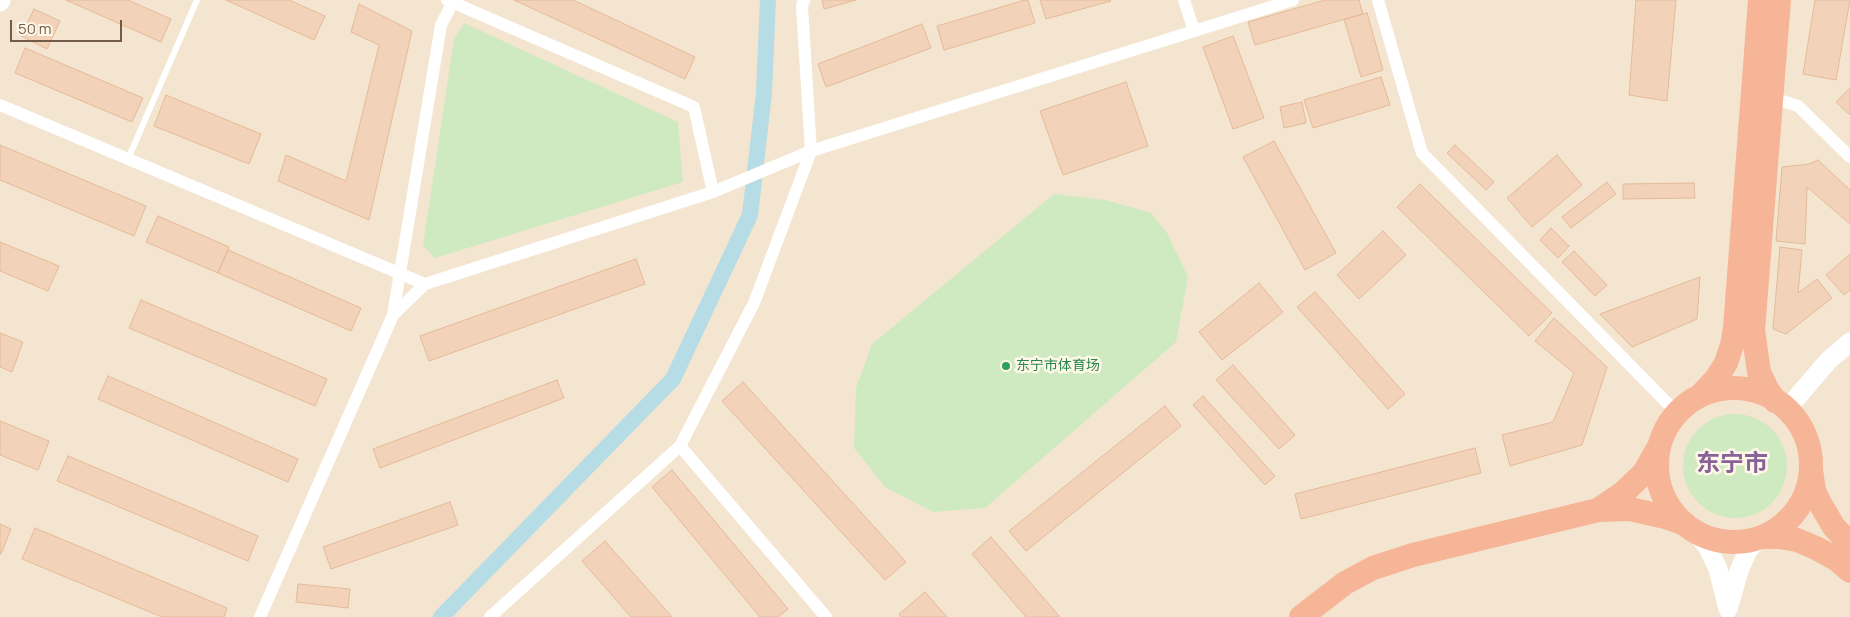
<!DOCTYPE html>
<meta charset="utf-8">
<style>
body{margin:0}
#map{position:relative;width:1850px;height:617px;overflow:hidden;background:#fcf3e1;font-family:Manrope,sans-serif}
canvas{display:block}
.scale{position:absolute;left:10px;top:20px;width:112px;height:22px;box-sizing:border-box;border:2px solid #745a48;border-top:0;padding-left:6px;font-size:15px;line-height:18px;white-space:nowrap;color:#745a48;-webkit-text-stroke:4px #fff7e7;paint-order:stroke}
</style>
<div id="map">
<canvas width="1850" height="617"></canvas>
<div class="scale">50 m</div>
</div>
<script>
const context = document.querySelector('canvas').getContext('2d');
context.lineJoin = 'round';
function fillPath(path, color) {
  context.fillStyle = color;
  context.fill(path, 'evenodd');
}
function poly(rows) {
  const path = new Path2D();
  for (const r of rows) {
    if (r.length === 3) {
      path.moveTo(r[0] + r[2], r[1]);
      path.arc(r[0], r[1], r[2], 0, 2 * Math.PI);
      continue;
    }
    path.moveTo(r[0], r[1]);
    for (let i = 2; i < r.length; i += 2) path.lineTo(r[i], r[i + 1]);
  }
  return path;
}
function trace(path, color, width, dash) {
  context.strokeStyle = color;
  context.lineWidth = width;
  context.lineCap = dash ? 'butt' : 'round';
  context.setLineDash(dash || []);
  context.stroke(path);
}
function label(font, color, halo, rows, align = 'center') {
  context.font = font + ' Manrope,"Noto Sans SC",sans-serif';
  context.lineWidth = 5;
  context.setLineDash([]);
  context.textBaseline = 'middle';
  context.strokeStyle = halo;
  context.fillStyle = color;
  for (const [text, x, y, turn = 0] of rows) {
    context.save();
    context.translate(x, y);
    context.rotate((+turn || 0) * Math.PI / 180);
    context.textAlign = isNaN(turn) ? turn : align;
    if (halo) context.strokeText(text, 0, 0);
    context.fillText(text, 0, 0);
    context.restore();
  }
}
fillPath(poly([
 [0,0,1850,0,1850,617,0,617]
]), '#f4e5d0');
fillPath(poly([
 [464,23,678,122,683,182,435,258,423,246,454,39],
 [1054,194,1106,200,1151,213,1167,233,1188,277,1176,342,985,508,933,512,885,487,854,448,856,388,872,344],
 [1735,466,52]
]), '#cfeac0');
trace(poly([
 [441,617,673,379,750,215,764,93,768,0]
]), '#b6dce6', 16);
const building = poly([
 [66,0,128,0,171,19,161,42,66,0],
 [226,0,289,0,325,16,314,40,226,0],
 [514,0,573,0,695,57,685,79,514,0],
 [822,0,856,0,824,9,822,0],
 [1025,0,1028,0,1035,23,944,50,937,26,1025,0],
 [1040,0,1110,0,1111,1,1046,19,1040,0],
 [1325,0,1359,0,1363,14,1255,45,1248,22,1325,0],
 [1636,0,1676,0,1667,101,1629,95,1636,0],
 [1815,0,1850,0,1836,80,1803,74,1815,0],
 [359,4,412,31,369,220,278,181,286,155,346,181,379,45,351,32,359,4],
 [34,9,60,21,47,49,21,36,34,9],
 [1367,13,1383,70,1361,77,1344,19,1367,13],
 [922,24,931,48,826,87,818,64,922,24],
 [1233,36,1264,118,1233,129,1203,47,1233,36],
 [25,48,143,98,132,122,15,73,25,48],
 [1381,77,1390,105,1313,128,1304,100,1381,77],
 [1126,82,1148,146,1063,175,1040,111,1126,82],
 [1850,88,1850,115,1836,102,1850,88],
 [166,95,261,134,249,164,154,126,166,95],
 [1302,102,1306,123,1284,128,1280,107,1302,102],
 [1274,141,1336,253,1305,270,1243,157,1274,141],
 [0,145,146,206,134,236,0,180,0,145],
 [1455,145,1494,182,1486,190,1447,153,1455,145],
 [1557,155,1582,185,1532,227,1507,198,1557,155],
 [1818,160,1850,190,1850,224,1807,187,1805,244,1776,241,1782,167,1809,164,1818,160],
 [1607,182,1616,194,1571,228,1562,217,1607,182],
 [1694,183,1695,198,1623,199,1623,184,1694,183],
 [1420,184,1552,313,1529,336,1397,207,1420,184],
 [158,216,229,247,218,273,146,242,158,216],
 [1551,228,1569,246,1558,258,1540,240,1551,228],
 [1383,231,1406,255,1359,299,1337,275,1383,231],
 [0,242,59,266,48,291,0,271,0,242],
 [1780,247,1802,250,1798,293,1817,279,1832,298,1786,334,1773,329,1780,247],
 [228,250,361,308,351,331,218,273,228,250],
 [1574,251,1607,285,1595,296,1562,262,1574,251],
 [1850,254,1850,290,1844,295,1826,275,1850,254],
 [636,259,645,284,429,361,420,336,636,259],
 [1700,277,1697,319,1632,347,1600,314,1700,277],
 [1259,283,1283,312,1222,360,1199,332,1259,283],
 [1315,292,1405,394,1388,409,1297,307,1315,292],
 [141,300,327,379,315,406,129,328,141,300],
 [1554,318,1607,367,1582,445,1510,466,1502,435,1553,422,1574,373,1535,341,1554,318],
 [0,333,23,342,12,372,0,367,0,333],
 [1233,365,1295,435,1279,449,1216,380,1233,365],
 [108,376,298,459,288,482,98,399,108,376],
 [557,380,564,398,380,468,373,449,557,380],
 [743,382,906,562,885,580,722,401,743,382],
 [1203,396,1275,476,1265,485,1193,405,1203,396],
 [1165,406,1181,426,1026,551,1009,531,1165,406],
 [0,421,49,441,38,470,0,455,0,421],
 [1475,448,1481,473,1301,519,1295,494,1475,448],
 [68,456,258,536,248,561,57,481,68,456],
 [672,470,788,609,778,617,760,617,652,487,672,470],
 [450,502,458,525,331,569,323,547,450,502],
 [0,524,11,529,1,554,0,554,0,524],
 [35,528,227,608,224,617,162,617,22,559,35,528],
 [991,537,1060,617,1026,617,972,554,991,537],
 [605,541,672,617,631,617,582,561,605,541],
 [298,584,350,589,348,608,296,602,298,584],
 [925,592,947,617,901,617,899,614,925,592]
]);
fillPath(building, '#f2d3b9');
trace(building, '#e5ba99', 1);
trace(poly([
 [128,159,197,0]
]), '#fff', 6);
trace(poly([
 [447,0,694,107,713,192],
 [1184,0,1194,31],
 [1378,0,1422,153,1677,413],
 [1767,96,1798,106,1850,157],
 [0,105,425,284],
 [393,315,425,284,713,192,811,151,1293,0],
 [680,446,826,617],
 [260,617,393,315,441,25,454,0],
 [490,617,680,446,754,303,811,151,802,6,804,0]
]), '#fff', 12);
trace(poly([
 [0,2,1,0],
 [1787,409,1828,361,1850,342],
 [1694,531,1707,546,1718,569,1728,609,1739,571,1748,550,1761,537]
]), '#fff', 19);
trace(poly([
 [1734,465,77],
 [1701,395,1716,379,1726,363,1732,345,1735,328,1760,0],
 [1775,401,1767,389,1759,372,1753,330,1779,0],
 [1657,450,1644,473,1623,493,1598,510,1630,509,1665,517,1685,524],
 [1811,470,1814,491,1821,505,1834,527,1850,544],
 [1761,537,1779,537,1797,540,1816,548,1836,559,1850,571],
 [1301,617,1345,583,1373,568,1413,555,1598,510]
]), '#f7b597', 24);
for (const [x, y, r, color] of [
 [1006,366,5,"#2e9e5b"]
]) {
  const dot = new Path2D();
  dot.arc(x, y, r, 0, 2 * Math.PI);
  context.fillStyle = color;
  context.fill(dot);
  trace(dot, '#fff7e7', 2);
}
label('14px', '#27864d', '#fff7e7', [
 ["东宁市体育场",1016,366]
], 'left');
label('bold 24px', '#886397', '#fff7e7', [
 ["东宁市",1732,464]
]);
</script>
